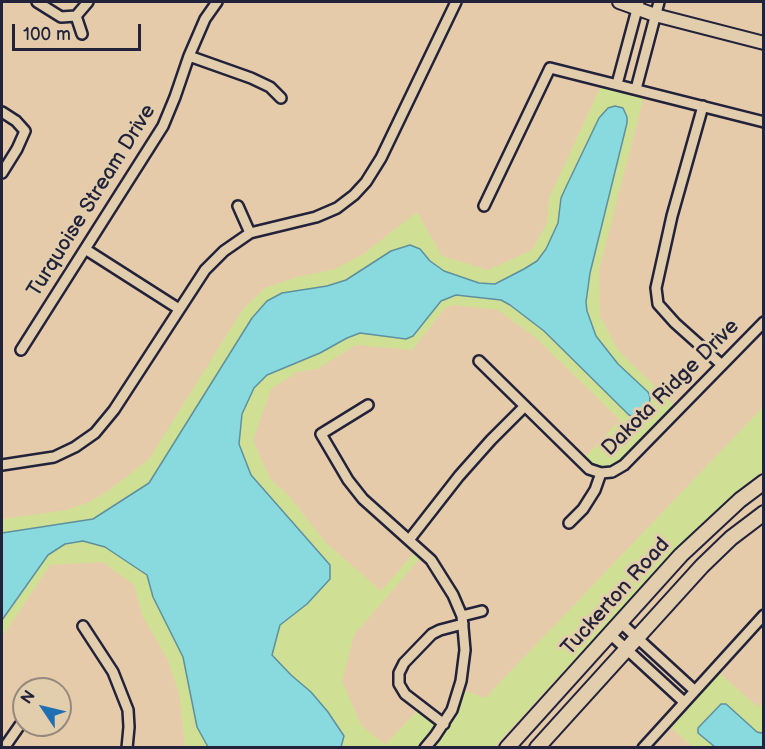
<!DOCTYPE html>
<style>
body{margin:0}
#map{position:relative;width:765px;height:749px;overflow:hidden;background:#e6cbaa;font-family:"Balsamiq Sans",sans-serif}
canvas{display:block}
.frame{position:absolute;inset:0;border:3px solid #22223b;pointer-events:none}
.north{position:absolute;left:12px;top:677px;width:60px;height:60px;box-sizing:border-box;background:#e2cdac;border:2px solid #95897f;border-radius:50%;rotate:305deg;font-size:16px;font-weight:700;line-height:24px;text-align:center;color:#22223b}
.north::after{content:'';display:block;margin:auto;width:21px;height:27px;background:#1f6fb2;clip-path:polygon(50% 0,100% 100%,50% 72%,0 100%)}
.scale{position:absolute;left:12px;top:24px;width:129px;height:27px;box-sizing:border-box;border:3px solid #22223b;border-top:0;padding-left:8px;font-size:18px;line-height:21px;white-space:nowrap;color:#22223b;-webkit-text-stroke:4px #e2cdac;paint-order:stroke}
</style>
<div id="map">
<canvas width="765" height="749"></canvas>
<div class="frame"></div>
<div class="north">N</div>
<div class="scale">100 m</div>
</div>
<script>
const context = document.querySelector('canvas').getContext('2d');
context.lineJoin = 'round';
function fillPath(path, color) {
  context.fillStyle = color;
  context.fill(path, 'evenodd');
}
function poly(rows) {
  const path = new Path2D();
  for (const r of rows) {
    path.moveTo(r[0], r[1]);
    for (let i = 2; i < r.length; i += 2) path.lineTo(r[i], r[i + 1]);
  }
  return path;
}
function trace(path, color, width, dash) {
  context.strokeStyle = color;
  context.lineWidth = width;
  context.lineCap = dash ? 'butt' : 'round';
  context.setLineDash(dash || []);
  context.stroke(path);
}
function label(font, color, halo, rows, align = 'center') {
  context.font = font + ' "Balsamiq Sans",sans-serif';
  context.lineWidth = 6;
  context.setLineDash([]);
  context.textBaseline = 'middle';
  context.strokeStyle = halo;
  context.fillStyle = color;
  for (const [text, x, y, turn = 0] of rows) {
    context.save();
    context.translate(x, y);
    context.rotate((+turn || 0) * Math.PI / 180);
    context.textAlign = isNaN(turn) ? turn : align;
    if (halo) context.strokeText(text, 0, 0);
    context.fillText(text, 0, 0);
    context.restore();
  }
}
fillPath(poly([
 [601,86,644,96,599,270,600,316,618,350,674,405,617,463,608,467,601,467,592,463,585,457,620,420,535,337,498,310,454,305,445,308,412,350,356,345,317,369,297,372,271,389,253,440,270,479,289,496,325,542,381,591,415,552,420,558,354,635,342,681,361,725,385,745,418,710,445,732,465,691,485,698,763,407,763,470,705,520,666,560,494,747,185,747,179,694,168,660,143,617,134,585,103,562,50,565,2,637,2,519,67,510,89,502,108,491,149,459,243,309,265,288,294,278,335,269,362,255,417,212,442,256,488,270,532,250,547,223,549,198],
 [718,672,758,707,763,702,763,747,693,747,669,726]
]), '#cfe094');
const water = poly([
 [615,106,623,108,627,117,627,123,590,273,586,302,587,311,596,336,618,364,648,392,650,397,649,408,641,415,633,417,629,415,544,331,510,305,501,300,456,295,441,301,413,336,406,339,360,333,347,338,320,353,267,375,254,388,242,414,239,444,251,475,330,565,330,579,307,604,280,625,272,655,291,675,311,692,328,712,344,736,341,747,208,747,197,727,183,657,153,597,147,575,105,547,83,541,65,544,48,555,2,620,2,533,93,519,149,483,252,318,267,301,282,293,327,286,346,280,391,251,410,245,420,249,430,261,444,271,479,283,495,284,524,269,537,261,546,249,558,223,561,198,566,187,599,118,608,108,615,106],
 [721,704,726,704,757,732,761,733,763,732,763,747,715,747,698,733,698,728,721,704]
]);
fillPath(water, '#88dadf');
trace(water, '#5f909d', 1.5);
const minor = poly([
 [37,2,61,17,76,16],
 [76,16,82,34],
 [76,16,88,2],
 [189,56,251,78,270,87,281,98],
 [617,84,639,2],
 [636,89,659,2],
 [703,106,672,216,656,288,658,304,675,323,722,365],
 [2,112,16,121,25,131,17,149,2,173],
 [238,206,250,233],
 [484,206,550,68,764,122],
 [85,249,179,309],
 [21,350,163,126,175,97,189,56,205,19,217,2],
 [479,361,589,469,601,473,612,472,624,465,764,322],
 [368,405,321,434,348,480,363,499,431,560,453,595,462,616,465,650,461,681,452,710,435,736,425,748],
 [2,465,54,457,75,447,95,433,114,410,205,270,224,251,250,233,316,217,337,208,354,195,366,182,381,158,456,2],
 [569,523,583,509,595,490,601,473],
 [409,540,459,476,491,440,525,406],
 [462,616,482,611],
 [621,623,694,690],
 [83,626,113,672,128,710,129,727,127,748],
 [610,634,684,702],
 [444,724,405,694,399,684,399,673,404,663,432,634,440,630,463,624],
 [4,748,20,725],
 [643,748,764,615]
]);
const tertiary = poly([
 [619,2,655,15,764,43]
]);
const secondary = poly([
 [507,748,681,555,740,500,764,482],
 [537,748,702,566,731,538,764,513]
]);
trace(minor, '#22223b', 14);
trace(tertiary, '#22223b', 16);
trace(secondary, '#22223b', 18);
trace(minor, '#e2cdac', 9);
trace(tertiary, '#e2cdac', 12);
trace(secondary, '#e2cdac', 14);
label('21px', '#22223b', '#e2cdac', [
 ["Turquoise Stream Drive",92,201,-58],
 ["Dakota Ridge Drive",671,388,-45],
 ["Tuckerton Road",616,597,-48]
]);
</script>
